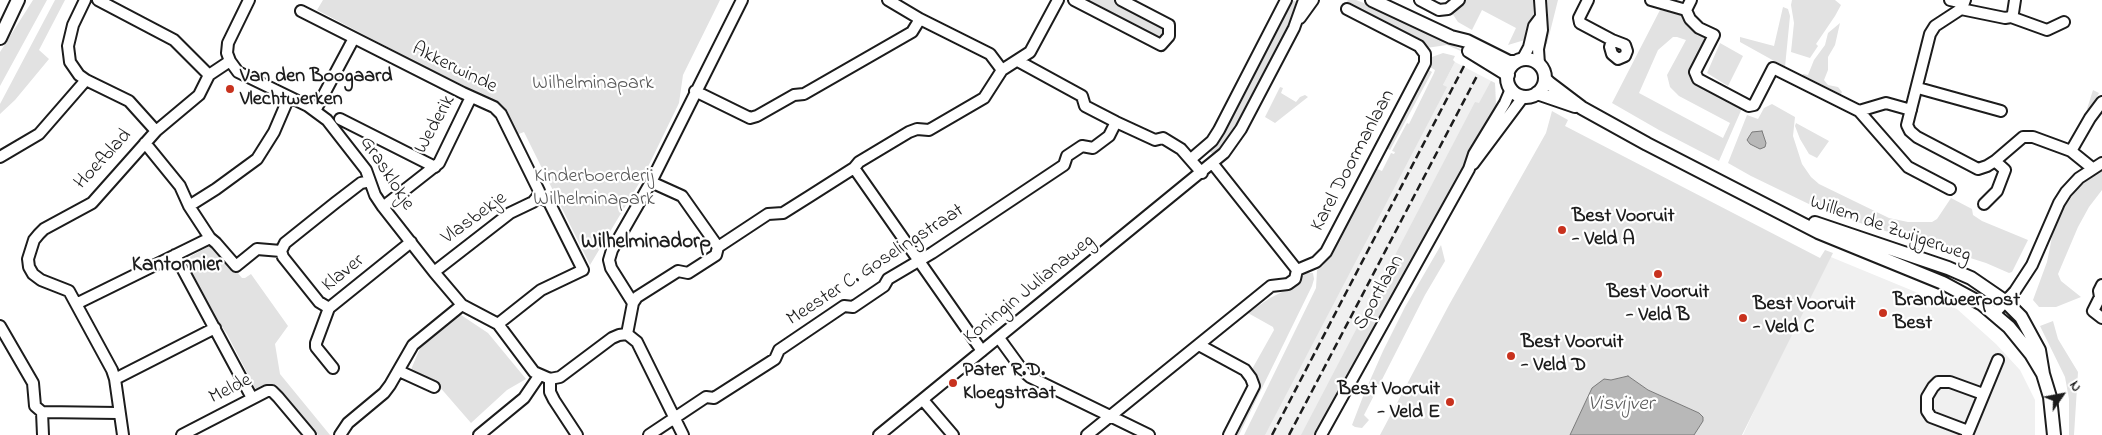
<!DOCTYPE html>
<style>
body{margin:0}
#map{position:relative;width:2102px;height:435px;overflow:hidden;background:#fff;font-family:"Indie Flower",sans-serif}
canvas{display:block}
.north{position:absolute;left:2037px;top:370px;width:50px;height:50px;-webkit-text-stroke:4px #fff;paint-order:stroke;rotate:57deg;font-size:14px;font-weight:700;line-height:20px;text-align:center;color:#1c1c1c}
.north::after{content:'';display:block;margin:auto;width:18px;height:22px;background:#1c1c1c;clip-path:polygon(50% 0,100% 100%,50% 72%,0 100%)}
</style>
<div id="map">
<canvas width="2102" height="435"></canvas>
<div class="north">N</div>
</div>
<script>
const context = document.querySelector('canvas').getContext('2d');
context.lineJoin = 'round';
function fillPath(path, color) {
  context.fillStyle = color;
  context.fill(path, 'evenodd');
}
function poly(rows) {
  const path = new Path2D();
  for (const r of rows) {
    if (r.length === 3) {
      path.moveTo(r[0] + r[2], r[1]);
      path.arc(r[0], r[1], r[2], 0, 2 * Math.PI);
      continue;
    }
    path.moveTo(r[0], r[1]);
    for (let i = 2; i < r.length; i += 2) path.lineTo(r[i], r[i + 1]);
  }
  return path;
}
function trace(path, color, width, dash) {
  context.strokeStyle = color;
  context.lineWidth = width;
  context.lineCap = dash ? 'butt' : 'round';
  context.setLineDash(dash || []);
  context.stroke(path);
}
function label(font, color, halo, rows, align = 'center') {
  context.font = font + ' "Indie Flower",sans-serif';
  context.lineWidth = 4.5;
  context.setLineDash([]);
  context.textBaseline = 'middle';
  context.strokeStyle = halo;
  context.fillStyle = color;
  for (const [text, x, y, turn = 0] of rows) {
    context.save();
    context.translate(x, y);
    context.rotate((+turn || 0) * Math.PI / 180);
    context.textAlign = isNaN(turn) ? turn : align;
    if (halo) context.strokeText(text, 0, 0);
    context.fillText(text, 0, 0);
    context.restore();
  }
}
fillPath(poly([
 [1455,62,1495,83,1496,108,1314,435,1245,435,1375,169,1395,177],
 [1826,255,1957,309,1996,344,2020,370,2035,400,2035,435,1743,435]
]), '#f0f0f0');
fillPath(poly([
 [33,0,47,0,0,86,0,52],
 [55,0,65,0,39,50,49,59,15,100,0,114,0,104],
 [323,0,720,0,683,75,679,103,644,175,590,265,524,132,516,135,498,105,317,10],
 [1078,0,1114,0,1162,26,1165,31,1164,35,1160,39,1154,39],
 [1291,0,1299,2,1284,37,1236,129,1227,143,1214,156,1208,149],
 [1348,0,1356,0,1389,13,1464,51,1463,52,1447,45,1426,48,1352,7,1346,3],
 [1463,0,1533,0,1533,17,1528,39,1508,45,1516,28,1482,10,1472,30,1458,22,1452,13],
 [1547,0,1558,0,1547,44,1542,44,1548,14],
 [1792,0,1835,0,1841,5,1835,16,1816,44,1818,46,1810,58,1791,52,1794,23,1791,5],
 [1783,7,1788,9,1790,16,1785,67,1740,42,1740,37,1774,46],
 [1660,10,1683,15,1704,37,1704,43,1692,69,1692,78,1743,106,1719,161,1659,130,1612,103],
 [1673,37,1677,37,1686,40,1667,75,1670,87,1679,96,1730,123,1723,138,1639,93,1658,50],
 [1840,23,1835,45,1828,57,1828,70,1824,80,1828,85,1838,87,1842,92,1840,96,1802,77,1803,74,1808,75,1814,60,1825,45,1828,33],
 [1720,43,1743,56,1728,86,1707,73],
 [1443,53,1455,56,1453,60,1455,62,1443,85,1447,87,1265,435,1244,435,1316,288,1317,270,1323,266,1375,168,1382,171,1391,153,1394,154,1395,152,1392,151,1407,123,1409,124,1434,73,1435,70,1430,67,1432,57],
 [1426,68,1432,72,1390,150,1385,147],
 [1491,81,1495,83,1496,109,1315,435,1301,435,1475,102,1479,103],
 [1280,87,1283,88,1281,93,1296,102,1300,97,1305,95,1308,97,1275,123,1265,117],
 [2093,90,2099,93,2090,110,2087,109],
 [1772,104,1795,117,1793,136,1802,164,1811,177,1819,184,1889,218,1908,222,1932,222,1937,219,1951,198,1972,209,1973,215,1982,221,2028,240,2012,272,2009,273,1986,263,1857,222,1813,206,1751,176,1728,163,1747,115,1758,119,1764,108],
 [1552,111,1568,120,1565,126,1820,258,1825,250,1833,253,1742,435,1694,435,1703,421,1699,413,1648,390,1628,376,1611,380,1592,388,1570,435,1380,435,1449,305,1546,133],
 [1796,123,1829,141,1817,158,1809,154,1800,139,1795,126],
 [2102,169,2102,190,2089,207,2078,227,2058,274,2061,281,2081,297,2056,307,2039,307,2033,300,2047,262,2053,232,2061,212,2078,188],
 [213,244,242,278,245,278,251,274,288,326,275,344,280,374,330,435,318,435,277,385,271,384,258,392,256,390,227,334,215,317,187,262,191,256],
 [1441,245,1445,261,1425,295,1364,415,1369,420,1362,428,1355,427,1352,425,1364,394,1383,351,1405,307],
 [1302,272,1313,273,1314,279,1312,286,1239,435,1234,435,1257,390,1251,371,1274,330,1273,327,1248,313,1270,298,1298,284,1299,275],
 [457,315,461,315,488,333,526,379,507,390,471,423,438,385,410,372,420,348],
 [2053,321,2058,339,2078,372,2074,435,2069,435,2069,399,2065,377,2040,326]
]), '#e2e2e2');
const water = poly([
 [1762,131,1766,143,1765,147,1760,149,1750,144,1747,140,1752,132,1762,131],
 [1628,376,1648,390,1699,413,1703,417,1703,421,1694,435,1570,435,1592,388,1604,379,1611,380,1628,376]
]);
fillPath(water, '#b8b8b8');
trace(water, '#7a7a7a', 1);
const minor = poly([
 [85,0,73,25,68,46,70,62,79,75,86,80,129,101,156,131],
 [98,0,174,40,209,75],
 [249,0,228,43,227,53,230,61,238,72,308,106,327,120,366,170,375,195,383,207,434,272,462,305,498,324,534,372,550,379,560,377,612,338,619,335,627,334],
 [888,0,920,19,990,54,1002,70,1030,52,1058,0],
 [1074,0,1161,45,1169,36,1169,25,1121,0],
 [1420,0,1439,10,1448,9,1459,0],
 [1588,0,1579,18,1580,23,1612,40,1625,45,1627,51,1625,56,1618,59,1612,54,1610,47,1612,40],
 [1651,0,1686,10,1691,0],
 [1950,0,1964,3],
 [1965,0,1961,9,1935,26,1930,34,1907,125,1910,131,1917,137,1978,169,1987,166,1995,161,2023,137,2033,137,2071,151,2092,168],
 [1961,9,2005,18,2011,17,2013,13,2015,0],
 [1686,10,1690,19,1699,28,1714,35,1695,72,1698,79,1749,106,1754,105,1773,68,1859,111,1908,167,1950,189],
 [301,11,463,93,494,107,501,114,539,191,538,196,549,202,583,270,541,290,498,324],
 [2011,17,2047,30,2064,22],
 [1300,18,1313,0],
 [1522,60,1529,47,1534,26,1540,18],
 [1018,61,1082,96,1085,106,1116,122,1155,140,1163,138,1181,149,1202,173],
 [1539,64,1538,49,1542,30,1540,0],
 [1918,88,2001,111],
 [695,91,750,118,757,116,794,95,804,94,912,32,920,19],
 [315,111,354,38],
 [1859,111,1886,103,1911,110],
 [340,119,435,167],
 [145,143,180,186,189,206,210,238,216,243,236,266,257,249,281,251],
 [2071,151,2090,118,2102,102],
 [0,157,39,134,86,80],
 [1191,159,1212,141,1219,130,1286,0],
 [1213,164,1297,270],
 [1473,164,1523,97],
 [854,168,982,351],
 [651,182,682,196,718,247],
 [1984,204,1997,191,2005,170,1995,161],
 [189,206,216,189,257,159,274,132,289,97],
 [383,207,439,163,471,97],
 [175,255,252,398],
 [1297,270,1316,262,1326,252,1425,63,1425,54,1419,46,1347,9],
 [434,272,510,213,533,202,538,196],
 [2102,285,2099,291,2100,297,2093,311,2102,318],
 [633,303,611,268,609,260,612,250,651,182,742,0],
 [76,304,210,238],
 [329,308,319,302,283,257,281,251,285,243,335,203,361,183,370,181],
 [1994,314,2015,291,2032,265,2059,203,2066,192,2079,178,2102,163],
 [0,326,33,383,35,406,42,412,43,435],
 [627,334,633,303,637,297,678,271,688,273,716,255,718,247,768,214,783,213,810,196,854,168,859,162,909,132,917,129,929,130,984,98,1002,70],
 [627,334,637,342,683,435],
 [999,338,1023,371,1030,377,1149,435],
 [1199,345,1245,370,1251,378,1254,386,1229,435],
 [333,368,316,347,316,343,329,308,411,242],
 [399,371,434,387],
 [115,379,215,328],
 [550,379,550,392,554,400,577,435],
 [923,400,953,435],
 [42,412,118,413],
 [1968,431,1931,417,1927,411,1927,397,1933,387,1938,382,1950,382,1983,394],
 [123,435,115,379,112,370,69,291,41,280,33,274,29,267,28,259,34,240,39,234,44,229,92,203,156,131,199,95,209,75,230,61],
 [182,435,267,391,272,391,278,397,310,435],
 [340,435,348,423,384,393,390,385,413,345,462,305],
 [479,435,524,398,539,376],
 [649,435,706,397,714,398,775,359,779,350,844,306,853,307,884,286,888,279,932,253,1064,165,1067,156,1082,146,1093,148,1109,136,1116,122],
 [879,435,1224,153,1241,129,1294,28,1304,0],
 [1087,435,1255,299,1271,286,1288,284,1295,279,1297,270],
 [1321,435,1469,169,1474,154,1505,103,1511,89],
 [1967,435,1998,360]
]);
const major = poly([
 [1372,0,1451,37,1467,41,1509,62,1516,62],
 [0,38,18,0],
 [1469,51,1508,75],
 [1526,78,19],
 [1545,79,1549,83,1582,108,1647,144,1818,232,1943,283,1982,304,2009,327,2031,354,2043,374],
 [1537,93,1575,106],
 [1815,223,1948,268,1971,278,2006,302,2021,317,2039,350,2043,374,2050,397,2054,435]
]);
trace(minor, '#1c1c1c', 14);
trace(major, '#1c1c1c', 16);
trace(minor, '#fff', 10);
trace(major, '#fff', 12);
trace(poly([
 [1272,435,1464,66],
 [1289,435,1478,74]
]), '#1c1c1c', 2.5, [8, 4]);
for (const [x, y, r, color] of [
 [230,89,5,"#c8321e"],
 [1562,230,5,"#c8321e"],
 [1658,274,5,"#c8321e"],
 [1883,313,5,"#c8321e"],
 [1743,318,5,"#c8321e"],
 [1511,356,5,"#c8321e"],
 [953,383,5,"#c8321e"],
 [1450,402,5,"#c8321e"]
]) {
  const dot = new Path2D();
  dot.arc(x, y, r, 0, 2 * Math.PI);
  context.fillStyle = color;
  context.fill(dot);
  trace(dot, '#fff', 2);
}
label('20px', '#1c1c1c', '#fff', [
 ["Akkerwinde",454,69,26],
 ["Wederik",436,125,-61],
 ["Hoefblad",104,160,-47],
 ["Karel Doormanlaan",1354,161,-62],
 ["Grasklokje",386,174,57],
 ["Vlasbekje",475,219,-36],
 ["Willem de Zwijgerweg",1890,230,19],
 ["Meester C. Goselingstraat",876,266,-33],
 ["Klaver",344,274,-39],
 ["Koningin Julianaweg",1030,290,-39],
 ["Sportlaan",1380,293,-61],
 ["Melde",231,390,-27]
]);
label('bold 20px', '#1c1c1c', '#fff', [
 ["Van den Boogaard",240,78],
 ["Vlechtwerken",240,101],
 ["Best Vooruit",1572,218],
 ["- Veld A",1572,241],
 ["Best Vooruit",1658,294,"center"],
 ["- Veld B",1658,317,"center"],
 ["Brandweerpost",1893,302],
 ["Best",1893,325],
 ["Best Vooruit",1753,306],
 ["- Veld C",1753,329],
 ["Best Vooruit",1521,344],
 ["- Veld D",1521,367],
 ["Pater R.D.",963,372],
 ["Kloegstraat",963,395],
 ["Best Vooruit",1440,391,"right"],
 ["- Veld E",1440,414,"right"]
], 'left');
label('20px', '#575757', '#fff', [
 ["Wilhelminapark",593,85],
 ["Kinderboerderij",594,178],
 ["Wilhelminapark",594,201]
]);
label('bold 21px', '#1c1c1c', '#fff', [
 ["Wilhelminadorp",646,244],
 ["Kantonnier",177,267]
]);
label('italic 21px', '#5a5a5a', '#fff', [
 ["Visvijver",1621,406]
]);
</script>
